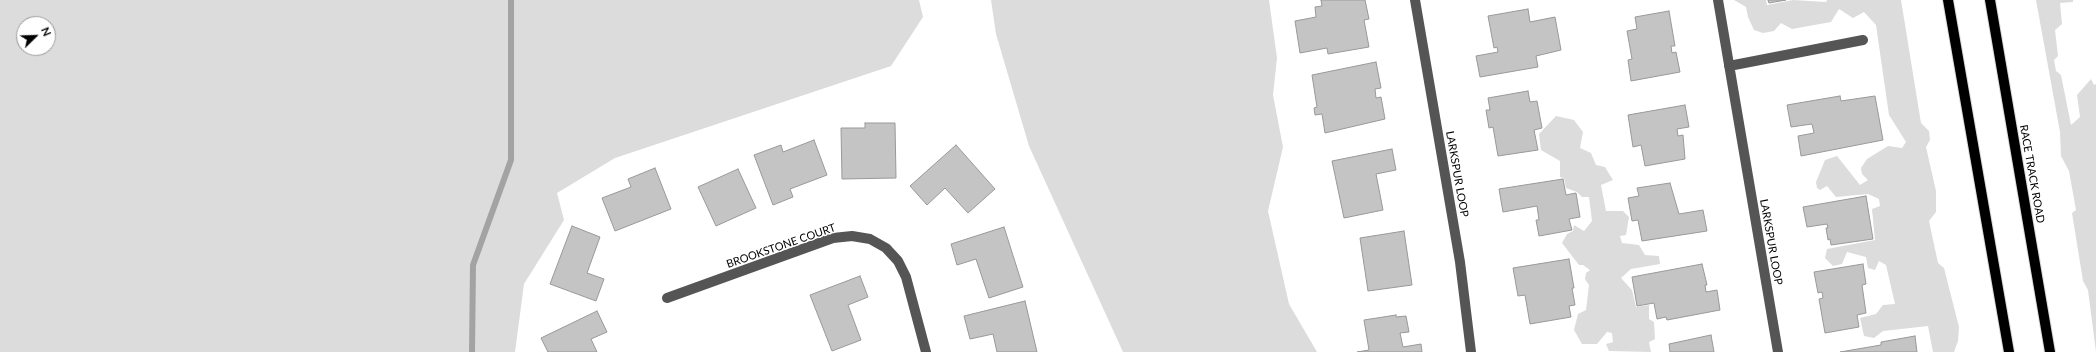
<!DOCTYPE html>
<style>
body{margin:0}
#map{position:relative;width:2096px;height:352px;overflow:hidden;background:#fff;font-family:Lato,sans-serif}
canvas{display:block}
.north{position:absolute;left:16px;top:16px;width:40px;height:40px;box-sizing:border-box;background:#fff;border:1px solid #999;border-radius:50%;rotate:67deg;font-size:11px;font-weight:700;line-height:16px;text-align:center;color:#000}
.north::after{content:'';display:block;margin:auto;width:14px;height:18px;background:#000;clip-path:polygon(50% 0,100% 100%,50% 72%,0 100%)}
</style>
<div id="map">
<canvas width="2096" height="352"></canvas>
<div class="north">N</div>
</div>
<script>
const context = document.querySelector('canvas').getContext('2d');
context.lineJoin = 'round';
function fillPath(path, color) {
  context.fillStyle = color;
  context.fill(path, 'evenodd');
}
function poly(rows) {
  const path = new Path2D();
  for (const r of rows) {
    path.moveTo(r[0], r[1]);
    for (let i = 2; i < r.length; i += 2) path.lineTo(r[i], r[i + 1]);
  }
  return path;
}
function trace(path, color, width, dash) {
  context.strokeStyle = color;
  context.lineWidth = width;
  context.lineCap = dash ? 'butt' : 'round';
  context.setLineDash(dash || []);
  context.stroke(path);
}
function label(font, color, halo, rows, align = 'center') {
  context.font = font + ' Lato,sans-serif';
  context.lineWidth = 3;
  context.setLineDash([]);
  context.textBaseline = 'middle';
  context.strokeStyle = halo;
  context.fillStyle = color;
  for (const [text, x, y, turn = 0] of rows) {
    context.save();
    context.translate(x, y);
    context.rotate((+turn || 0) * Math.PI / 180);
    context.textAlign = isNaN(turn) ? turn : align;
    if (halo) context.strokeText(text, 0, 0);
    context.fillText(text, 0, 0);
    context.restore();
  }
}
fillPath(poly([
 [0,0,919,0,923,17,891,66,615,158,557,193,564,220,524,284,515,352,0,352],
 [24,24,48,24,48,48,24,48],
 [991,0,1269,0,1277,58,1273,95,1283,147,1268,211,1289,304,1317,352,1123,352,1029,146,996,34],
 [1734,0,1766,0,1767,5,1793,0,1826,2,1827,0,1901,0,1921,123,1929,131,1930,140,1926,147,1936,191,1936,212,1929,221,1938,263,1944,268,1959,327,1958,341,1954,352,1933,352,1928,326,1883,331,1874,338,1864,336,1860,318,1876,314,1883,305,1895,304,1886,265,1879,261,1875,270,1868,268,1866,257,1847,252,1842,264,1833,266,1825,258,1827,249,1875,240,1872,209,1880,206,1879,199,1868,194,1836,197,1827,186,1820,190,1817,188,1816,182,1825,160,1837,156,1860,185,1868,180,1862,174,1861,168,1867,159,1888,146,1902,148,1906,142,1889,115,1876,25,1864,12,1853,18,1839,9,1831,22,1792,29,1781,23,1774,31,1763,33,1754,30,1748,17,1746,7],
 [2036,0,2073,0,2073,2,2060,3,2062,24,2055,30,2058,56,2054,60,2056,71,2061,75,2071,125,2080,117,2077,95,2091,79,2094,85,2096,84,2096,352,2088,290,2083,281,2072,213,2076,210,2069,171,2061,156,2060,132],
 [1556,116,1574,120,1583,132,1580,148,1591,153,1596,165,1605,167,1613,180,1601,185,1606,211,1623,211,1629,217,1626,235,1620,236,1622,243,1639,245,1645,255,1659,256,1660,264,1631,269,1621,278,1632,290,1636,307,1649,305,1649,319,1654,322,1655,339,1649,342,1651,352,1609,351,1606,344,1613,342,1612,333,1607,332,1597,344,1582,344,1574,330,1578,314,1586,310,1589,285,1585,279,1586,273,1590,270,1583,265,1579,265,1562,243,1567,234,1573,231,1574,225,1584,231,1592,221,1589,197,1582,197,1577,192,1566,188,1564,178,1560,177,1560,161,1541,150,1539,134]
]), '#dcdcdc');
trace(poly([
 [472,352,473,265,511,160,511,0]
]), '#a3a3a3', 6);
const building = poly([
 [1321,0,1365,0,1369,19,1364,20,1369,47,1328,54,1327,48,1300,53,1295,21,1316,17,1315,7,1322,6,1321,0],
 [1768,0,1786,0,1769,3,1768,0],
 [1528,9,1530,22,1555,17,1561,50,1536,56,1538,67,1480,77,1476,56,1498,52,1497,47,1494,48,1488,16,1528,9],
 [1669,11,1675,46,1671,46,1672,53,1676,52,1680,72,1631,81,1628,60,1632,59,1627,31,1637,29,1635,17,1669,11],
 [1376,62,1381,88,1375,89,1376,98,1381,97,1385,119,1325,133,1322,114,1315,115,1314,108,1317,107,1312,75,1376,62],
 [1528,91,1530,102,1537,101,1542,128,1534,130,1538,150,1498,156,1493,127,1489,128,1486,110,1490,110,1488,98,1528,91],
 [1840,96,1841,101,1875,96,1883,140,1801,156,1798,136,1814,133,1812,124,1791,127,1787,105,1840,96],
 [1685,105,1689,127,1677,129,1678,136,1683,135,1685,159,1645,166,1641,145,1633,147,1628,115,1685,105],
 [865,123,895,123,896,178,842,179,841,128,865,128,865,123],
 [814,140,827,175,790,189,793,197,773,205,754,155,781,145,783,152,814,140],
 [956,145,995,189,968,213,945,188,927,205,910,186,956,145],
 [1392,149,1396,170,1376,174,1383,210,1344,218,1332,161,1392,149],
 [655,168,671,209,615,231,602,198,631,187,628,179,655,168],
 [738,169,756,208,716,226,698,187,738,169],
 [1563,179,1566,195,1576,193,1580,217,1569,219,1572,230,1539,236,1536,220,1539,220,1537,206,1503,212,1499,189,1563,179],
 [1670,183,1679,214,1703,210,1707,231,1642,241,1638,220,1632,221,1628,198,1639,196,1637,188,1670,183],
 [1866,196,1873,239,1831,245,1830,239,1828,240,1826,228,1828,228,1827,224,1807,227,1803,207,1866,196],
 [572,226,600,237,587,273,604,279,596,301,550,284,572,226],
 [1004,227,1023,287,989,298,976,259,957,265,951,244,1004,227],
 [1404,231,1412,285,1368,291,1360,238,1404,231],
 [1569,259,1574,288,1572,288,1575,305,1569,306,1571,317,1530,324,1525,295,1518,296,1513,268,1569,259],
 [1702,264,1707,285,1705,285,1706,292,1717,290,1720,310,1667,320,1666,317,1657,319,1654,303,1637,306,1632,277,1702,264],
 [1863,264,1866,284,1862,285,1866,313,1857,315,1859,327,1825,333,1819,299,1823,298,1822,292,1818,293,1814,272,1863,264],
 [860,276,868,297,848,305,861,340,832,351,810,295,860,276],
 [1025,301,1037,352,997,352,993,334,970,339,964,316,1025,301],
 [597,311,607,332,591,339,597,352,548,352,541,338,597,311],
 [1396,315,1396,317,1406,316,1409,332,1400,333,1403,347,1421,344,1422,352,1357,352,1369,350,1364,320,1396,315],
 [1711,335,1714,352,1670,352,1669,344,1711,335],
 [1915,336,1917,352,1840,352,1881,345,1881,342,1915,336]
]);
fillPath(building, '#c4c4c4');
trace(building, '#999', 1);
const major = poly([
 [1948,0,2009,352],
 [1990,0,2050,352]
]);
trace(major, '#dbdbdb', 12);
trace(poly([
 [1415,0,1460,262,1471,352],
 [1718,0,1778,352],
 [1729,66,1863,40],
 [667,298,833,238,852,236,870,239,886,248,898,261,906,277,926,352]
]), '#555', 10);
trace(major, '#000', 10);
label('11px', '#000', '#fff', [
 ["LARKSPUR LOOP",1457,174,80],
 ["RACE TRACK ROAD",2032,174,80],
 ["LARKSPUR LOOP",1771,242,80],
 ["BROOKSTONE COURT",781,246,-19]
]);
</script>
